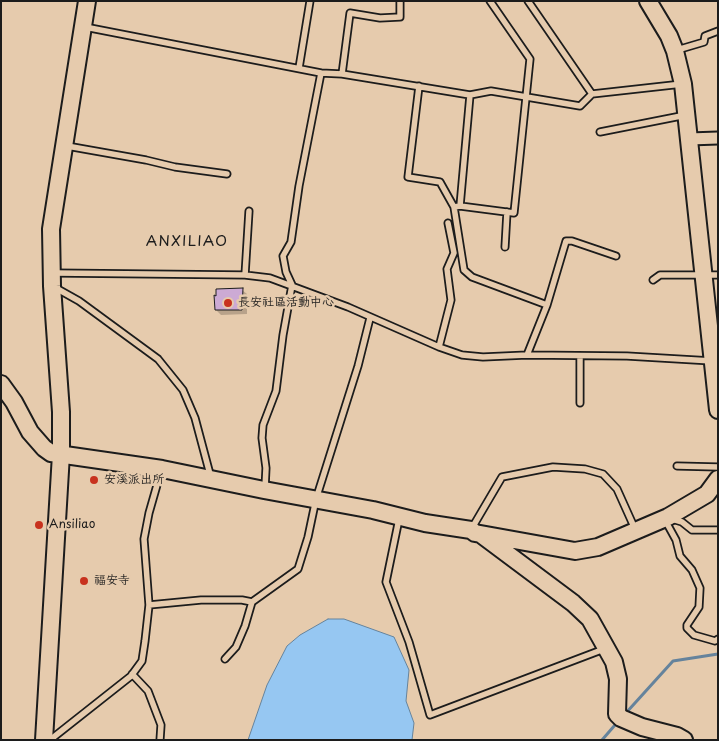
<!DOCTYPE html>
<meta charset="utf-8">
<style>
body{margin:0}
#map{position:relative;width:719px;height:741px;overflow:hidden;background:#e6cbad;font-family:"Playpen Sans",sans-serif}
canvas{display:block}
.frame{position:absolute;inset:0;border:2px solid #1c1c1c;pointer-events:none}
</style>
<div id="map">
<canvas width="719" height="741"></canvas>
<div class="frame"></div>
</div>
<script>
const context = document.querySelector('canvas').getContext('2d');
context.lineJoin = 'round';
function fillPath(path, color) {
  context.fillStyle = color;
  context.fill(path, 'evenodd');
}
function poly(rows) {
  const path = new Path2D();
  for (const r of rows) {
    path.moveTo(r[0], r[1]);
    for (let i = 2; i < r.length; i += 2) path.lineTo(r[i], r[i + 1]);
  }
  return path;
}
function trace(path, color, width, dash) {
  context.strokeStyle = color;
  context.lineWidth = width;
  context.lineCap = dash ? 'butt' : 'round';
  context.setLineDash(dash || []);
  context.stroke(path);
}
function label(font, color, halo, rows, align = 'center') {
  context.font = font + ' "Playpen Sans","LXGW WenKai TC",sans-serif';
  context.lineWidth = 5;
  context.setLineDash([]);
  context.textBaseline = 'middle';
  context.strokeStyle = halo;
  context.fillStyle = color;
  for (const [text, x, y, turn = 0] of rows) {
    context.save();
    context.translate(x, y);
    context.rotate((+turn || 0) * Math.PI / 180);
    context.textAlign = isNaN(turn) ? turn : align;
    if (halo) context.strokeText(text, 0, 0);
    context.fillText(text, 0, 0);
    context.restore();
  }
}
const water = poly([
 [328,619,344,619,394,637,409,670,406,701,414,723,412,740,248,740,267,685,287,646,300,635,328,619]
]);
fillPath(water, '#96c7f2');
trace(water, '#65839c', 1);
fillPath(poly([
 [242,290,247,294,247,314,221,315,216,310]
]), '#0003');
trace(poly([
 [625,714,673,661,718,654],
 [602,740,615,725]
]), '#65839c', 3);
const building = poly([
 [243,288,242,310,215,310,214,295,216,296,216,289,243,288]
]);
fillPath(building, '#ccaad4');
trace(building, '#1c1c1c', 1);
const lane = poly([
 [528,1,592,94],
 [85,27,321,73,342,74,470,95,491,91,580,106,592,94,682,84],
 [677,50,704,42,705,36,718,31],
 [299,68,310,1],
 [342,74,350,13,380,18,400,17,400,1],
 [419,86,408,177,440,182,454,207],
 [470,95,460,206,514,213,530,59,490,1],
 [600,132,686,115],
 [67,146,146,160,175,167,227,174],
 [460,206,454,207,464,270,472,277,547,305],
 [505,247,507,212],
 [54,273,245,275,270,278,348,307,439,347,462,355,483,357,527,355,627,356,712,361],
 [245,275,249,211],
 [653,280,660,275,718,275],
 [54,287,79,301,158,359,183,390,195,418,211,478],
 [439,347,451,300,447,269,454,253,448,223],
 [527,355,547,305,566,241,572,241,616,256],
 [580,356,580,403],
 [677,466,718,467],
 [265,488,266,468,262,438,263,425,276,391,283,335,292,285,286,272,283,256,291,242,299,186,321,73],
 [399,519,386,582,409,642,430,715,604,649],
 [672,519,682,522,692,530,718,530],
 [665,520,676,540,680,556,692,570,700,588,699,607,687,625,687,628,694,635,715,641,718,639],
 [472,528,502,477,553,467,585,469,603,474,617,489,635,529],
 [149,605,201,600,242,600,252,602,298,569,308,537,316,499,358,366,370,318],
 [225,659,236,647,245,626,252,602],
 [132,674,148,691,161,725,160,740],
 [50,740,131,676,142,661,145,641,149,605,144,539,149,513,161,471]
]);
const street = poly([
 [689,139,718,138]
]);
const secondary = poly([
 [648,1,669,36,675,51,683,84,718,410],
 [1,384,14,402,30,432,44,448,51,453,162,469,264,490,373,510,425,523,471,530,475,533,575,551,598,547,668,517,707,494,718,479],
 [482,535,573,603,590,619,614,662,618,679,617,714,621,718,642,727,677,736,684,740],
 [44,740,61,454,61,412,52,286,51,229,87,1]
]);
trace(lane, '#1c1c1c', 9);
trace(street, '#1c1c1c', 15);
trace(secondary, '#1c1c1c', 20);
trace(lane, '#e6cbad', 5.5);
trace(street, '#e6cbad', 11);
trace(secondary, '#e6cbad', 16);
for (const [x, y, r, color] of [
 [228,303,5,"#c8321e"],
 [94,480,5,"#c8321e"],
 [39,525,5,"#c8321e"],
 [84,581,5,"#c8321e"]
]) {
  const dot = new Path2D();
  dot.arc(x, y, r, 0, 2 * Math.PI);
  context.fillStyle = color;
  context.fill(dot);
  trace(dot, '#e6cbad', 2);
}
label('12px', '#1c1c1c', '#e6cbad', [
 ["長安社區活動中心",238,303],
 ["安溪派出所",104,480],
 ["Ansiliao",49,525],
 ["福安寺",94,581]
], 'left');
context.letterSpacing = '1px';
label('15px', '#1c1c1c', '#e6cbad', [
 ["ANXILIAO",187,242]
]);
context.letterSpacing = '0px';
</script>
